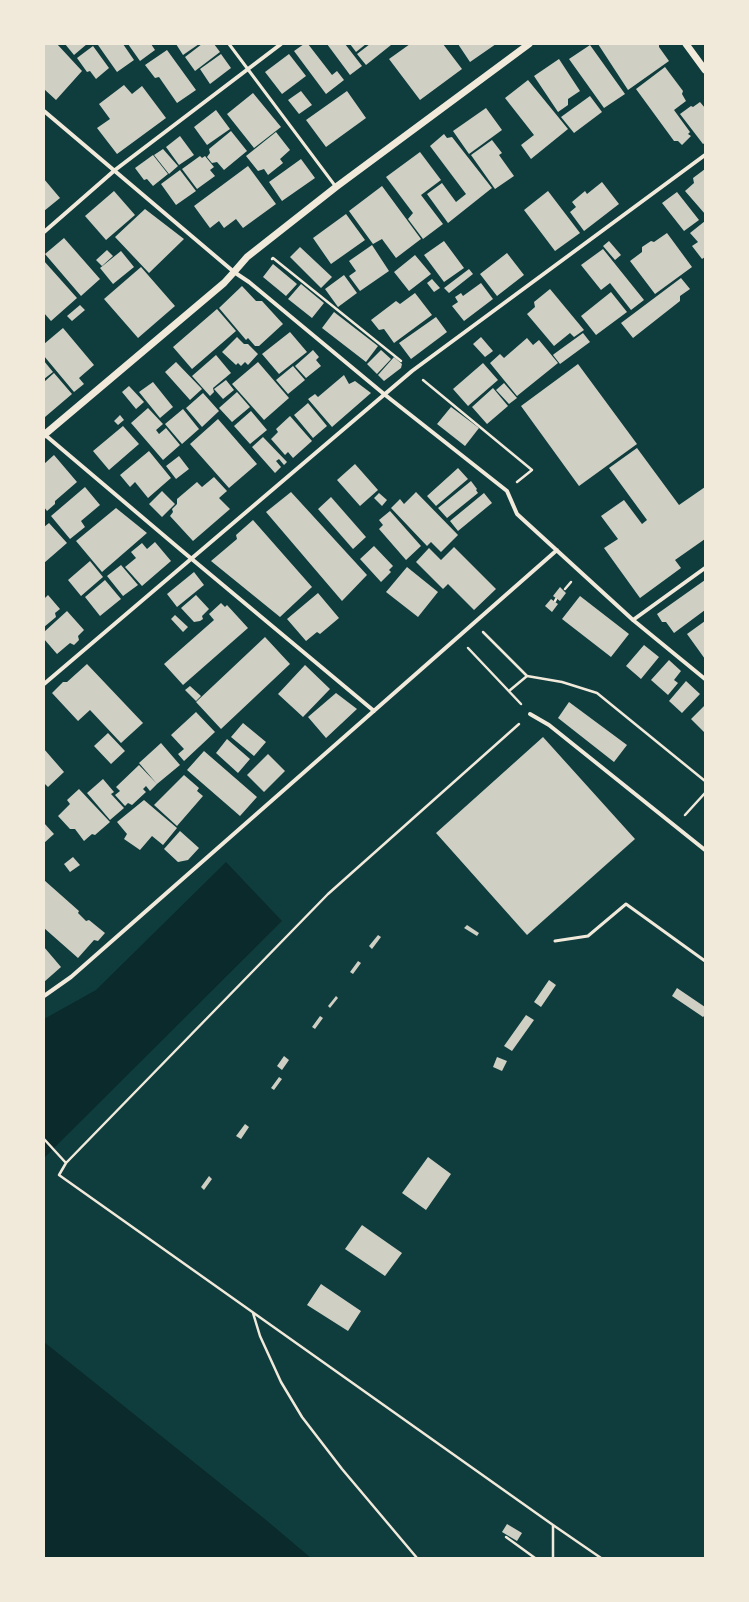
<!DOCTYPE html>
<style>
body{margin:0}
#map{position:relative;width:749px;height:1602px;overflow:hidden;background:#0f3d3e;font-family:"Titillium Web",sans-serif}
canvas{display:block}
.frame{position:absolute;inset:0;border:45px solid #f1e9da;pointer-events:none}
</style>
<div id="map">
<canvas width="749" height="1602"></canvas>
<div class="frame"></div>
</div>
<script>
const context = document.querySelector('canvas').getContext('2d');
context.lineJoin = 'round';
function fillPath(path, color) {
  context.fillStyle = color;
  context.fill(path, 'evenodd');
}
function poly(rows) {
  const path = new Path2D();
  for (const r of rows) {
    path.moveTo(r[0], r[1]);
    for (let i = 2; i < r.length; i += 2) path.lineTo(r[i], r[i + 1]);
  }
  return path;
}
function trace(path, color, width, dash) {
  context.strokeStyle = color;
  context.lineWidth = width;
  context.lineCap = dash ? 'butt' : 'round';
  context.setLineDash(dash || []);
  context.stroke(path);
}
fillPath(poly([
 [226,862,282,921,44,1158,44,1019,96,990],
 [44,1342,266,1520,311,1558,44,1558]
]), '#0a2a2b');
fillPath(poly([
 [44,44,57,44,82,71,56,100,44,89],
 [65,44,87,44,74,55],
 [99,44,123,44,134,60,117,72,98,45],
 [128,44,151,44,155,50,140,61],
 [176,44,199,44,183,55],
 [202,44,214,44,220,52,195,71,185,57],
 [304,44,308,44,332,75,337,71,344,80,326,94,294,51],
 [327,44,345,44,362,66,350,75],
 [350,44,366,44,356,52],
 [370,44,390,44,391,45,366,65,357,54],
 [410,44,443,44,462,69,420,100,389,59],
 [458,44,496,44,470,62],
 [598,44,659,44,659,47,669,61,628,90],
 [590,45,625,94,604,108,569,59],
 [93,46,109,68,96,79,90,71,87,72,77,58],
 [167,50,196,90,177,103,159,77,155,78,145,65],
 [221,54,231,68,210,84,200,69],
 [289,54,306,76,282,94,265,72],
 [559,59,580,91,568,99,568,105,558,112,534,76],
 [665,67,683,91,682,94,686,101,674,110,690,132,688,134,691,136,682,145,678,141,674,141,636,89],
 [528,80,568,129,531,159,521,145,534,135,505,98],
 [124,85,132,94,142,86,166,118,117,154,97,128,110,119,99,104],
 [301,91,312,105,299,114,288,100],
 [347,91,366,118,326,147,306,120],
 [253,93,281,127,254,148,227,114],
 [590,96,602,112,574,133,561,117],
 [700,102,705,108,705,143,703,144,680,114,691,106,693,107],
 [486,108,502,130,469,154,453,131],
 [216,110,230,129,207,145,194,127],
 [231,131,247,151,224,170,217,162,212,163,207,157,210,153,209,149],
 [276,132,290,150,280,159,283,163,268,175,264,169,258,171,246,156],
 [444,134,447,138,452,137,492,188,448,223,427,194,442,183,456,202,466,194,430,146],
 [180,136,194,155,179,165,166,147],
 [492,140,502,153,499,155,514,176,495,189,471,155],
 [163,149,178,166,169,174,154,155],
 [420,152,441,180,421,195,443,224,423,239,408,219,413,213,386,177],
 [153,155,168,174,153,186,147,179,144,180,135,168],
 [200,156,202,158,205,156,214,167,210,170,215,176,197,189,182,169],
 [301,159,315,178,282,201,269,182],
 [248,166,276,204,243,228,236,219,224,228,219,221,210,228,194,206],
 [705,169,705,214,685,191,694,183,693,178],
 [180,170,196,191,176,205,161,184],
 [44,179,60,198,44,211],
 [602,182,619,204,584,231,570,212,576,207,572,202,585,191,587,194],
 [382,186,421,239,396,258,382,239,373,244,349,211],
 [114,191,135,215,106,240,85,216],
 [548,191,580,233,555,251,524,210],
 [677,192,699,220,684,231,662,203],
 [145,209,184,239,149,273,115,237],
 [346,214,365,240,331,264,313,238],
 [705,221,705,257,702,259,692,246,698,242,690,233],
 [667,233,692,267,655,294,630,261,642,252,642,247,651,241,654,242],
 [64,238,100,279,81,296,45,254],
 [444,241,464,268,444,282,424,255],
 [609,241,621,255,615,260,603,246],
 [372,245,389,271,360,291,349,276,356,271,349,261],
 [300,247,332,277,321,288,290,257],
 [603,249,644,300,631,310,610,283,601,290,581,265],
 [107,250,113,256,102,266,96,260],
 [121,251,134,267,113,284,100,268],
 [507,253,524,275,497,296,480,274],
 [415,255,431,274,409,291,394,272],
 [44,261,77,298,51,321,44,313],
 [273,264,297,284,286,296,263,277],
 [141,267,175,306,138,338,104,299],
 [469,269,473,274,449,293,444,288],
 [344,275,357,293,338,307,325,289],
 [681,278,690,289,680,296,680,301,633,338,621,323],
 [432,279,440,288,434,292,427,283],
 [481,283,493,299,464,321,452,306,458,302,455,297,461,293,463,296],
 [301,284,324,303,312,318,288,299],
 [242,286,256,301,262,301,283,324,259,346,255,346,248,338,246,340,219,308],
 [550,289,584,330,574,337,570,333,554,346,527,314,535,307,534,302],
 [611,292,627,312,596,335,581,316],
 [415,293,432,315,394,343,384,329,379,330,371,320,396,301,400,304],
 [80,305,85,310,72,321,67,316],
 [217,309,236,331,192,369,173,347],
 [334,312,378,346,366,362,322,328],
 [436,317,447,332,411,359,399,343],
 [63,328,94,365,79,378,84,384,74,392,44,356,44,344],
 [290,332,307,352,279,374,262,354],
 [583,333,590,342,560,364,553,355,554,354],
 [237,337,244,344,248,344,258,354,248,365,245,362,241,366,238,363,236,365,222,352],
 [481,337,493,351,485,357,473,344],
 [527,338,533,345,539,340,558,363,517,396,490,363,500,354,504,358],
 [313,350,319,357,316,360,321,366,306,378,295,366],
 [381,350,391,359,377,374,367,364],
 [216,355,231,373,213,388,214,392,210,396,192,376],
 [394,357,402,364,401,368,384,381,378,375],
 [44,361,53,372,44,379],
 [176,362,202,389,190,400,165,372],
 [258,362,289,398,264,420,232,384],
 [483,363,498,380,468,406,453,389],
 [578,364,637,444,579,486,521,406],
 [293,366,305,380,288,394,276,380],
 [54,373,72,394,45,417,44,382],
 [344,375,349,384,355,381,371,393,332,427,308,399,315,394,318,397],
 [226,380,234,390,223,399,214,389],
 [153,382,173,407,160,418,139,392],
 [504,383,517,398,509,404,496,390],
 [129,386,144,402,136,409,122,392],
 [493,388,508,406,487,424,472,407],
 [237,392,250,407,232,422,219,408],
 [203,393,219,411,202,427,186,408],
 [308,403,327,426,313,438,294,415],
 [451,407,479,428,465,446,437,424],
 [148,408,163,424,156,430,159,434,166,428,180,445,163,460,131,423],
 [183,409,199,429,182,444,165,424],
 [251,411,267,430,250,444,234,426],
 [120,415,124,420,118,425,114,421],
 [290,416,312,441,293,458,288,452,285,455,271,439,278,432,276,429],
 [218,419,257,464,229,488,190,444],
 [123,426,139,444,109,470,93,451],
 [263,437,287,462,284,465,279,459,276,461,281,467,275,473,252,447],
 [637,448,679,505,705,487,705,539,675,560,681,568,640,598,604,548,618,539,601,516,624,500,642,524,647,520,609,468],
 [149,451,171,478,148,498,135,482,130,487,120,475],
 [54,455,77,482,55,501,55,504,47,511,44,507,44,464],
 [179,456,189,469,176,479,166,466],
 [355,464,378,490,360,506,337,480],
 [458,468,468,479,436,506,427,496],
 [214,477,227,491,219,498,230,509,193,541,170,516,173,512,172,509,177,504,177,499,197,482,202,487],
 [471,481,477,489,476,490,478,493,447,518,438,508],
 [85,487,100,505,81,521,85,527,70,539,51,516],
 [162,491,175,504,162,517,149,504],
 [291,492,367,575,342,601,266,512],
 [416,492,458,535,441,552,431,542,427,546,391,508,400,499,404,504],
 [379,493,387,500,382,506,374,498],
 [484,493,492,503,458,531,450,521],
 [331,497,366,537,353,549,318,509],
 [116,508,147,533,102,572,76,541],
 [390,511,421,546,406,560,379,529,383,525,379,520],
 [253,520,312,587,280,617,211,561,237,539,236,535],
 [49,523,67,543,44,563,44,527],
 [155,542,171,561,142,586,125,567,136,558,131,552,142,543,147,549],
 [374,546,393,566,389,570,391,572,381,582,360,559],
 [454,547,496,589,474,610,448,584,443,589,416,562,429,548,441,560],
 [90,561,103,577,81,596,68,580],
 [121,565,138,585,123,596,107,576],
 [407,567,438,592,418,617,386,592],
 [194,572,204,585,177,607,167,594],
 [105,580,121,599,100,616,85,597],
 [705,580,705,610,674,633,666,622,662,622,657,614],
 [560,587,566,593,560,601,553,596],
 [318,593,339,618,320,634,317,632,306,641,287,619],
 [48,595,60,609,55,613,56,617,44,627,44,599],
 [196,595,209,609,202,616,203,619,200,621,194,622,181,608],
 [580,596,629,634,611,657,562,619],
 [551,599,558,604,552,612,545,606],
 [221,603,225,607,227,605,248,628,183,685,164,664,214,620,209,614],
 [67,611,84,630,78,636,79,640,74,645,70,643,57,654,44,639,44,632],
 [175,615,188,627,183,632,171,619],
 [705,621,705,659,687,634],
 [265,637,290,664,221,729,196,702],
 [644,645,659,657,641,679,626,666],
 [669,660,681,671,674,680,678,683,668,695,651,680],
 [87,664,143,723,121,743,90,710,78,721,52,693,63,682,67,682],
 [305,665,330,689,303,717,278,694],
 [686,681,700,694,682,713,669,701],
 [190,686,201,696,196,701,185,690],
 [336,693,357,709,326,738,308,717],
 [569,702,627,745,614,762,558,718],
 [705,705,705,733,691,719],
 [196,712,215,732,184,761,178,754,184,749,171,735],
 [243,723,266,742,254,756,231,737],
 [108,733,125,751,111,764,94,746],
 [543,737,635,839,527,935,436,833],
 [227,739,250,759,238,773,216,753],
 [161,743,180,765,157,784,139,763],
 [44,749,64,772,48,787,44,783],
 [204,751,257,797,240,816,187,770],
 [268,754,285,771,264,792,247,775],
 [139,765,157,784,150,791,146,786,143,789,146,792,132,805,128,803,125,806,115,795,120,791,116,787],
 [184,775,199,788,197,791,203,796,177,826,154,805],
 [103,779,114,792,111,794,124,808,110,820,87,793],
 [79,789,110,822,95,835,92,834,84,841,75,829,70,829,58,816,70,804,67,800],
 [144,800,177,828,163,845,152,836,140,850,124,839,127,834,117,822],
 [44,823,54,834,44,843],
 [180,831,199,848,188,860,178,862,164,849],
 [73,857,80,865,70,872,64,864],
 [44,880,79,911,78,913,86,921,89,920,105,933,98,941,94,940,78,958,44,928],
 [467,925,479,933,477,936,464,928],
 [378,935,381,937,372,949,369,946],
 [44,947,61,967,44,982],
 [358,961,361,963,353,974,350,972],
 [549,980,556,985,541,1007,534,1002],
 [677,988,705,1007,705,1015,703,1017,672,996],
 [336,996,338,998,330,1008,328,1006],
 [526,1015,534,1020,512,1051,504,1046],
 [320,1016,323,1018,315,1029,312,1027],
 [284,1056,289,1060,282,1070,277,1066],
 [497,1057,507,1061,502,1071,493,1067],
 [279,1077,282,1079,274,1090,271,1088],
 [245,1124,249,1127,241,1139,236,1136],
 [428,1157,451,1174,426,1210,402,1193],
 [209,1176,212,1179,204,1190,201,1187],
 [362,1225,402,1253,385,1276,345,1249],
 [321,1284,361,1311,348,1331,307,1305],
 [507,1524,522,1533,517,1541,502,1532]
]), '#cfcfc3');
trace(poly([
 [272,259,273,258,401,361],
 [423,380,532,470,517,482],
 [565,589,571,582],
 [555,601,556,599],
 [483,632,527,676,562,682,597,693,705,781],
 [468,648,521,704],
 [509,691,527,676],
 [519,724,328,894,66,1163,59,1175,553,1525,553,1558],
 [685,815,705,793],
 [44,1139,66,1163],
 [253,1313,260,1336,281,1382,302,1417,342,1469,417,1558],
 [553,1525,601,1558],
 [506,1537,535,1558]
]), '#f1e9da', 2.5);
trace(poly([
 [229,44,336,187],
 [555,941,588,936,626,904,705,961]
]), '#f1e9da', 3);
trace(poly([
 [44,111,234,272,249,282,384,394,507,491,517,514,633,620,705,679],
 [44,232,115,170,281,44],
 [44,434,181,550,374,711],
 [633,620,705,568],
 [44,684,412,371,705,155],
 [530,714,549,725,705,850],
 [44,996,71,977,557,550]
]), '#f1e9da', 4);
trace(poly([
 [686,44,705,70],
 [44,435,224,283,234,272,247,257,336,187,529,44]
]), '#f1e9da', 7);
</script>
